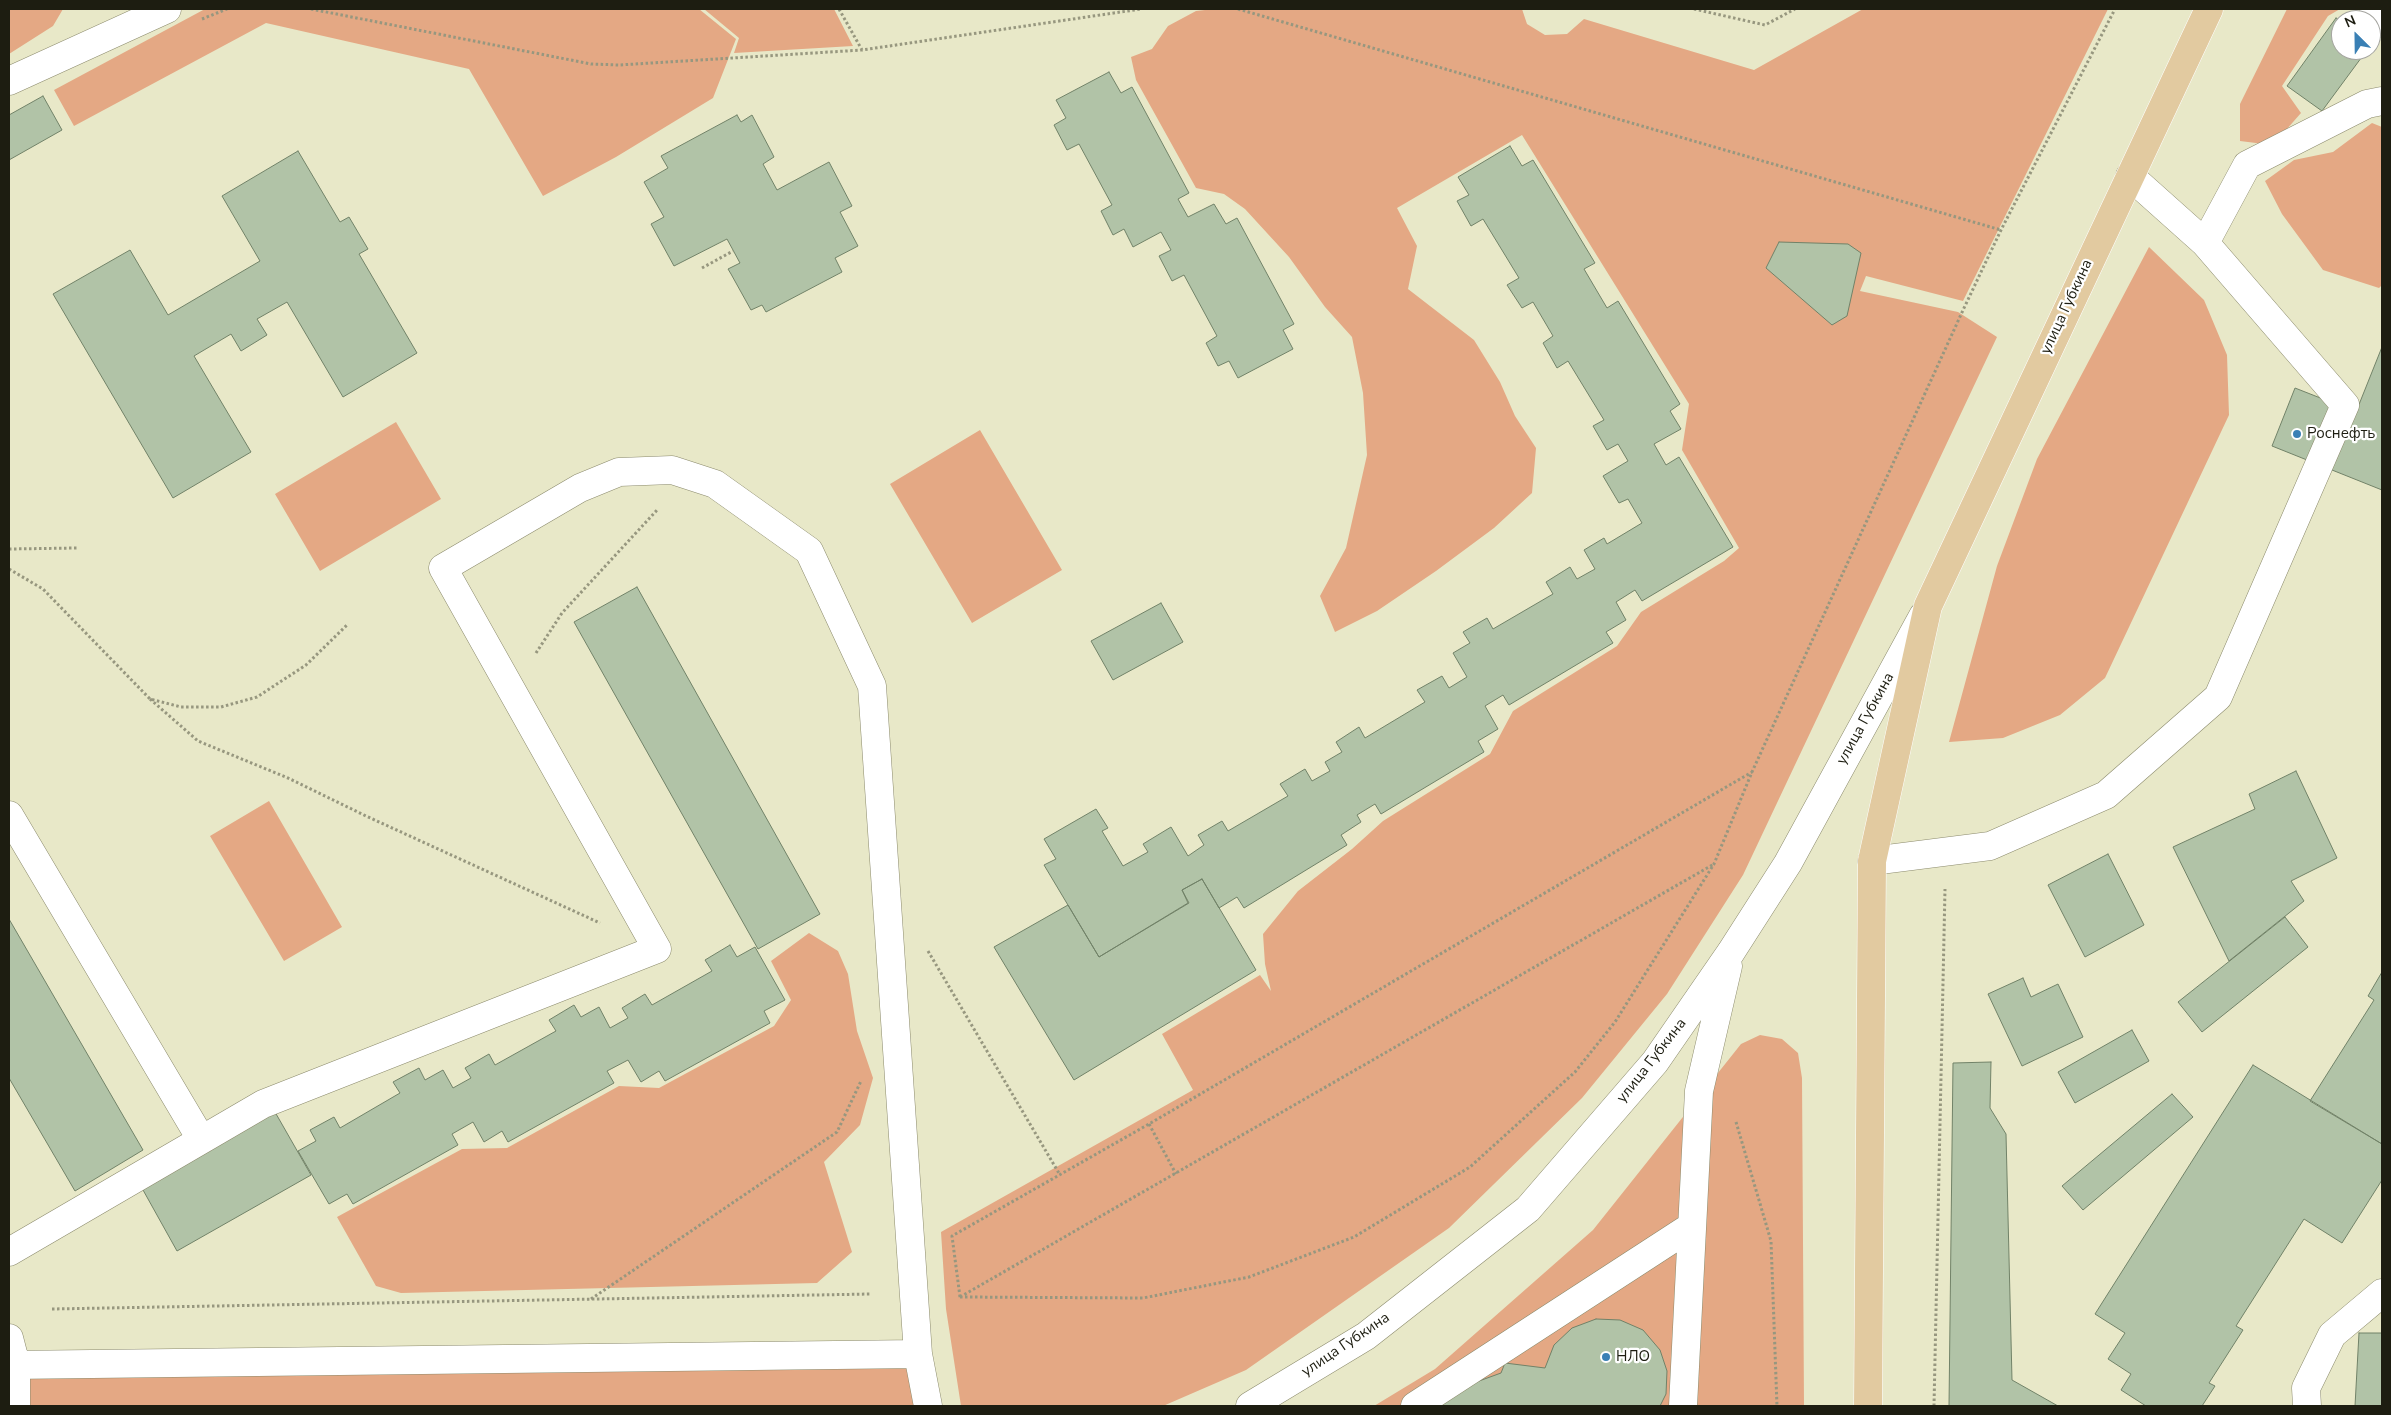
<!DOCTYPE html>
<meta charset="utf-8">
<style>
body{margin:0}
#map{position:relative;width:2391px;height:1415px;overflow:hidden;background:#e8e8c8;font-family:"Nunito Sans",sans-serif}
canvas{display:block}
.frame{position:absolute;inset:0;border:10px solid #1d1d11;pointer-events:none}
.north{position:absolute;left:2331px;top:10px;width:50px;height:50px;box-sizing:border-box;background:#fff;border:1px solid #a5a5a0;border-radius:50%;rotate:337deg;font-size:14px;font-weight:700;line-height:20px;text-align:center;color:#1d1d11}
.north::after{content:'';display:block;margin:auto;width:18px;height:22px;background:#3a80b5;clip-path:polygon(50% 0,100% 100%,50% 72%,0 100%)}
</style>
<div id="map">
<canvas width="2391" height="1415"></canvas>
<div class="frame"></div>
<div class="north">N</div>
</div>
<script>
const context = document.querySelector('canvas').getContext('2d');
context.lineJoin = 'round';
function fillPath(path, color) {
  context.fillStyle = color;
  context.fill(path, 'evenodd');
}
function poly(rows) {
  const path = new Path2D();
  for (const r of rows) {
    path.moveTo(r[0], r[1]);
    for (let i = 2; i < r.length; i += 2) path.lineTo(r[i], r[i + 1]);
  }
  return path;
}
function trace(path, color, width, dash) {
  context.strokeStyle = color;
  context.lineWidth = width;
  context.lineCap = dash ? 'butt' : 'round';
  context.setLineDash(dash || []);
  context.stroke(path);
}
function label(font, color, halo, rows, align = 'center') {
  context.font = font + ' "Nunito Sans",sans-serif';
  context.lineWidth = 4.5;
  context.setLineDash([]);
  context.textBaseline = 'middle';
  context.strokeStyle = halo;
  context.fillStyle = color;
  for (const [text, x, y, turn = 0] of rows) {
    context.save();
    context.translate(x, y);
    context.rotate((+turn || 0) * Math.PI / 180);
    context.textAlign = isNaN(turn) ? turn : align;
    if (halo) context.strokeText(text, 0, 0);
    context.fillText(text, 0, 0);
    context.restore();
  }
}
fillPath(poly([
 [9,9,63,9,53,26,9,54],
 [205,9,699,9,736,39,713,98,616,157,543,196,469,69,266,23,74,126,54,90],
 [704,9,834,9,853,46,734,53,739,38],
 [1214,9,1522,9,1527,24,1545,35,1567,34,1584,19,1754,70,1863,9,2108,9,1963,301,1866,276,1860,291,1958,312,1997,337,1743,875,1667,994,1582,1098,1449,1228,1246,1370,1163,1406,961,1406,946,1309,941,1232,1193,1090,1162,1034,1260,975,1271,991,1265,964,1263,934,1298,891,1352,849,1383,821,1490,754,1513,711,1617,646,1641,612,1724,561,1739,548,1682,450,1689,404,1522,135,1397,208,1417,246,1408,289,1474,340,1500,382,1515,416,1536,448,1532,493,1494,528,1436,571,1377,611,1335,632,1320,596,1346,548,1367,455,1363,393,1352,337,1325,307,1289,257,1245,209,1224,194,1196,188,1136,80,1131,57,1152,49,1168,26,1196,11],
 [2287,9,2340,9,2328,16,2282,86,2301,113,2286,130,2264,144,2240,141,2240,104],
 [2372,123,2382,127,2382,285,2379,288,2323,270,2282,214,2265,181,2294,160,2333,152],
 [2149,247,2204,300,2227,355,2229,415,2105,678,2060,715,2003,738,1949,742,1997,566,2037,459],
 [396,422,441,499,320,571,275,494],
 [980,430,1062,570,972,623,890,484],
 [269,801,342,927,284,961,210,836],
 [809,933,838,951,848,974,857,1031,873,1078,860,1125,824,1162,852,1252,817,1283,401,1293,376,1286,337,1217,462,1149,507,1148,619,1086,659,1088,774,1026,791,1000,771,961],
 [1760,1035,1782,1039,1798,1053,1802,1078,1804,1406,1374,1406,1435,1369,1593,1230,1741,1044],
 [909,1363,917,1406,27,1406,27,1370]
]), '#e4a884');
const building = poly([
 [2336,18,2341,21,2341,50,2367,50,2322,111,2287,86,2336,18],
 [1109,72,1121,93,1132,87,1189,193,1178,199,1188,217,1214,204,1226,224,1237,218,1294,324,1283,330,1293,349,1238,378,1229,361,1218,366,1206,343,1217,336,1184,275,1172,281,1159,256,1171,250,1161,232,1133,247,1124,229,1113,235,1101,211,1112,205,1079,144,1067,150,1054,125,1066,118,1056,100,1109,72],
 [43,96,62,130,9,160,9,115,43,96],
 [737,115,741,122,752,115,771,151,774,157,763,164,777,190,829,162,852,206,840,212,858,246,835,258,842,272,766,312,762,305,751,310,731,274,728,269,740,263,727,239,674,266,651,224,664,217,644,182,668,168,661,156,737,115],
 [1510,146,1522,166,1533,160,1595,263,1584,269,1607,308,1618,301,1680,404,1670,411,1681,429,1654,444,1666,465,1679,457,1733,547,1642,601,1635,590,1616,602,1626,620,1606,632,1613,643,1509,705,1503,695,1485,706,1498,729,1478,741,1484,752,1381,814,1375,804,1357,815,1361,822,1341,835,1347,845,1244,908,1237,897,1219,908,1202,879,1182,890,1189,903,1099,957,1044,865,1056,859,1044,839,1096,809,1108,828,1102,831,1123,866,1148,852,1143,844,1171,827,1188,856,1204,845,1198,835,1222,821,1228,831,1288,796,1280,784,1305,769,1312,781,1330,771,1325,762,1342,752,1336,742,1359,727,1365,738,1425,702,1417,690,1442,676,1449,688,1467,677,1453,653,1470,643,1463,632,1487,618,1493,629,1553,594,1546,582,1570,567,1577,579,1595,569,1584,550,1604,538,1607,544,1642,523,1628,499,1619,503,1603,476,1628,461,1618,444,1607,450,1593,426,1604,420,1568,361,1557,368,1543,343,1553,336,1533,302,1522,308,1507,285,1519,278,1483,219,1471,226,1457,201,1469,195,1458,177,1510,146],
 [298,151,340,222,349,217,368,249,359,254,417,353,343,397,287,302,257,319,267,335,241,351,231,334,194,356,251,452,173,498,53,294,130,250,168,315,260,261,222,196,298,151],
 [1779,242,1848,244,1861,253,1847,316,1832,325,1766,268,1779,242],
 [2382,347,2382,490,2272,446,2295,388,2356,412,2382,347],
 [637,587,820,914,758,949,574,622,637,587],
 [1161,603,1183,642,1113,680,1091,641,1161,603],
 [2296,771,2337,858,2291,881,2304,901,2229,961,2173,847,2255,809,2249,794,2296,771],
 [2108,854,2144,925,2085,957,2048,885,2108,854],
 [1202,879,1256,970,1074,1080,994,947,1068,905,1099,957,1188,903,1182,890,1202,879],
 [2285,917,2308,947,2202,1032,2178,1002,2285,917],
 [9,919,143,1150,75,1191,9,1078,9,919],
 [730,945,737,957,755,947,785,1000,764,1011,770,1023,665,1081,659,1071,641,1082,628,1060,607,1071,614,1083,508,1142,502,1131,484,1142,473,1122,452,1134,458,1145,353,1204,347,1194,329,1204,298,1151,316,1141,310,1130,334,1117,340,1128,400,1093,393,1082,419,1068,425,1080,443,1070,453,1088,471,1078,465,1068,489,1054,495,1065,556,1031,549,1020,574,1005,581,1017,599,1007,610,1028,628,1018,622,1008,645,994,652,1005,712,971,705,960,730,945],
 [2382,972,2382,1144,2310,1101,2374,1000,2368,996,2382,972],
 [2023,978,2031,997,2058,984,2083,1037,2022,1066,1988,994,2023,978],
 [2132,1030,2149,1061,2075,1103,2058,1072,2132,1030],
 [1991,1062,1990,1108,2006,1134,2012,1380,2058,1406,1949,1406,1953,1063,1991,1062],
 [2253,1065,2382,1144,2382,1180,2342,1243,2304,1219,2236,1326,2243,1330,2209,1383,2215,1386,2202,1406,2146,1406,2121,1390,2131,1374,2108,1359,2125,1333,2095,1314,2253,1065],
 [2172,1094,2193,1117,2083,1210,2062,1186,2172,1094],
 [271,1105,311,1175,177,1251,138,1181,271,1105],
 [1596,1319,1620,1320,1643,1330,1660,1350,1667,1371,1666,1394,1660,1406,1438,1406,1468,1385,1501,1373,1505,1363,1545,1368,1554,1345,1572,1328,1596,1319],
 [2359,1333,2382,1333,2382,1406,2355,1406,2359,1333]
]);
fillPath(building, '#b1c3a7');
trace(building, '#718268', 1);
const minor = poly([
 [2374,9,2375,14,2382,23],
 [9,81,167,9],
 [2205,243,2247,165,2367,104,2382,101],
 [9,815,201,1139],
 [1872,861,1990,846,2106,795,2218,697,2345,405,2205,243,2130,176],
 [9,1252,263,1104,657,949,443,568,580,488,619,472,672,470,715,484,809,551,872,686,918,1354,928,1406],
 [9,1338,16,1365,16,1406],
 [9,1365,918,1354],
 [1250,1406,1366,1336,1528,1209,1655,1062,1731,952,1788,863,1923,616],
 [1415,1406,1692,1226],
 [1683,1406,1699,1091,1728,966],
 [2307,1406,2306,1388,2332,1335,2382,1293]
]);
const major = poly([
 [1868,1406,1872,861,1928,606,2209,9]
]);
trace(minor, '#8b8a6c', 29);
trace(major, '#fff', 29);
trace(poly([
 [311,9,591,64,619,65,862,50,1141,9],
 [839,9,862,50],
 [1238,9,2001,230],
 [1694,9,1765,25,1795,9],
 [202,19,227,9],
 [702,268,733,251],
 [9,549,77,548],
 [9,569,43,589,150,699,181,707,221,707,257,697,306,665,347,625],
 [536,653,562,613,658,509],
 [150,699,198,741,288,778,366,816,600,923],
 [928,951,1060,1175],
 [1736,1122,1771,1241,1777,1406],
 [1149,1124,1176,1174],
 [960,1297,1143,1298,1249,1277,1354,1237,1470,1167,1575,1072,1615,1022,1714,864,1752,772,1964,308,2001,230,2115,9],
 [960,1297,952,1236,1149,1124,1752,772],
 [960,1297,1714,864],
 [591,1299,837,1132,861,1081],
 [52,1309,870,1294],
 [1934,1406,1945,889]
]), '#97977f', 3, [2.5, 2.5]);
trace(minor, '#fff', 28);
trace(major, '#e2caa0', 28);
for (const [x, y, r, color] of [
 [2297,434,5,"#3a80b5"],
 [1606,1357,5,"#3a80b5"]
]) {
  const dot = new Path2D();
  dot.arc(x, y, r, 0, 2 * Math.PI);
  context.fillStyle = color;
  context.fill(dot);
  trace(dot, '#fff', 2);
}
label('15px', '#1d1d11', '#fff', [
 ["улица Губкина",2067,307,-65],
 ["улица Губкина",1866,719,-61],
 ["улица Губкина",1652,1061,-52],
 ["улица Губкина",1346,1345,-34]
]);
label('15px', '#1d1d11', '#fff', [
 ["Роснефть",2307,434],
 ["НЛО",1616,1357]
], 'left');
</script>
